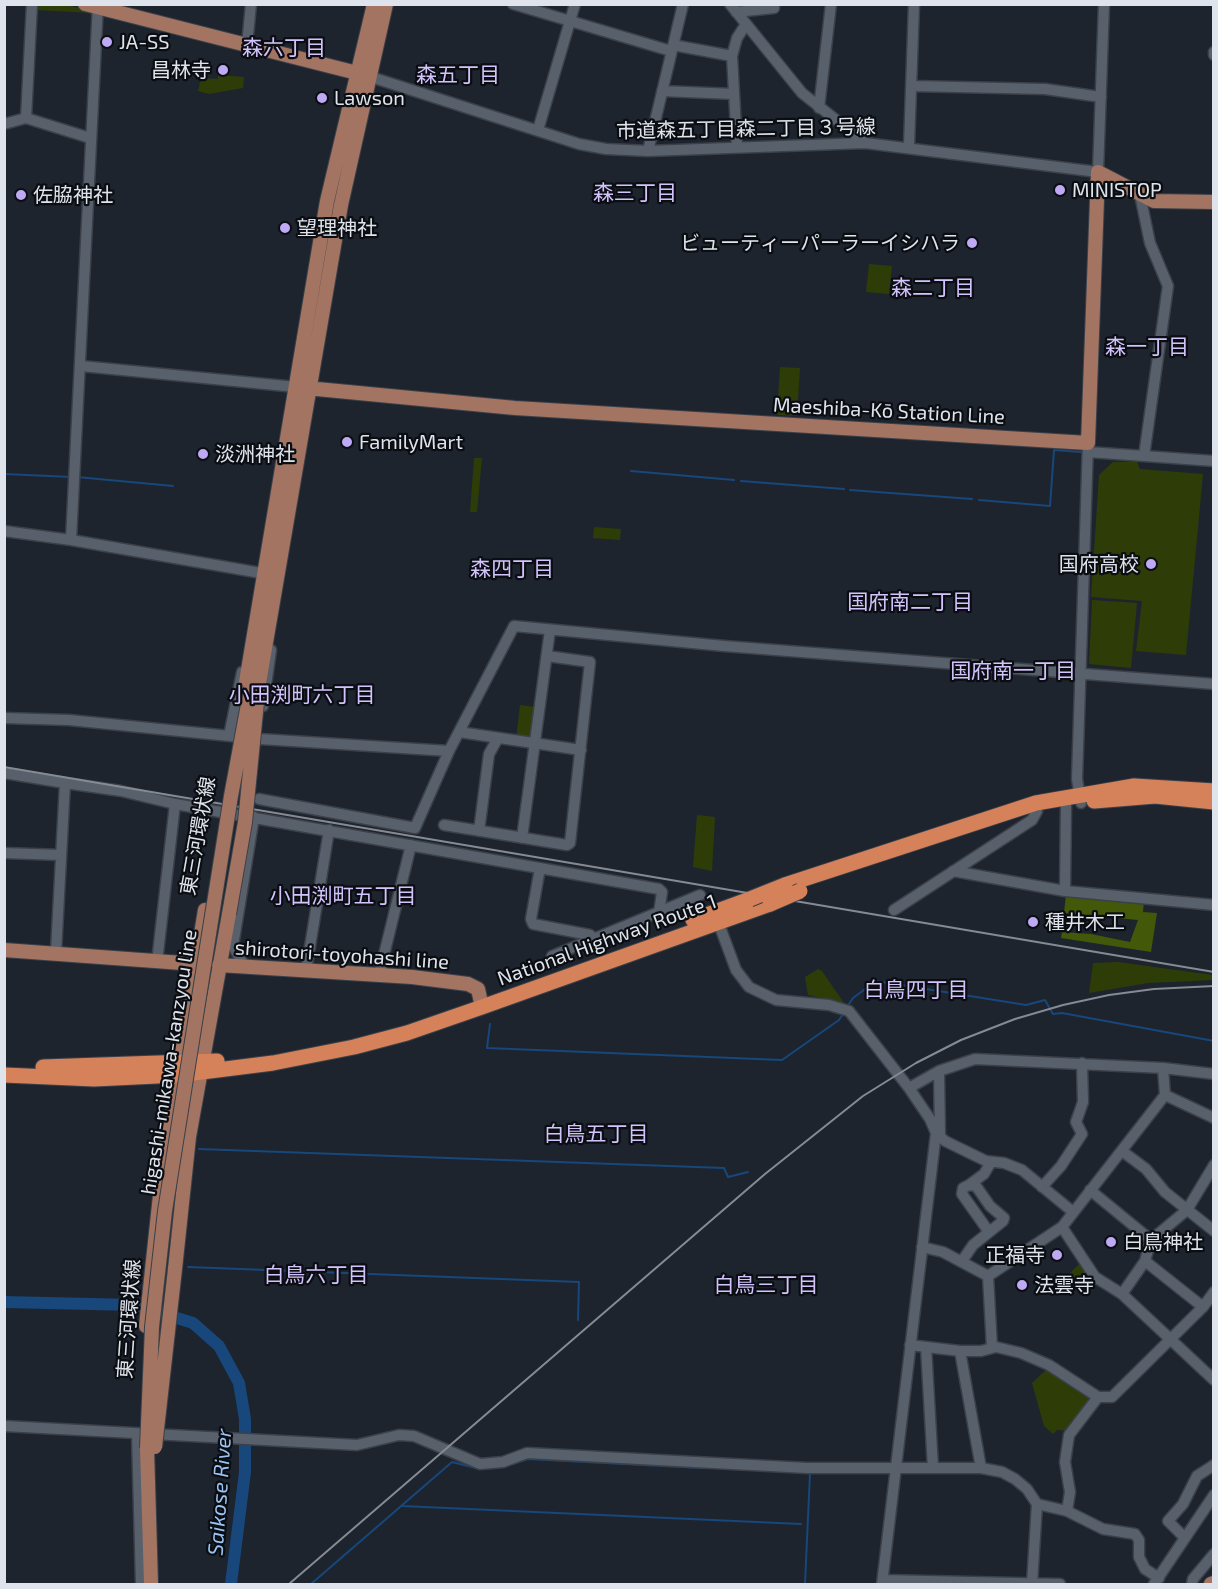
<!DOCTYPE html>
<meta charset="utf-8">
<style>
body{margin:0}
#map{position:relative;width:1218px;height:1589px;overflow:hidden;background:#1d242e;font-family:"Exo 2",sans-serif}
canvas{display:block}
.frame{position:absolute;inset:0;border:6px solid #dfe3eb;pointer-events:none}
</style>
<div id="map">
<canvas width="1218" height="1589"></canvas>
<div class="frame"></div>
</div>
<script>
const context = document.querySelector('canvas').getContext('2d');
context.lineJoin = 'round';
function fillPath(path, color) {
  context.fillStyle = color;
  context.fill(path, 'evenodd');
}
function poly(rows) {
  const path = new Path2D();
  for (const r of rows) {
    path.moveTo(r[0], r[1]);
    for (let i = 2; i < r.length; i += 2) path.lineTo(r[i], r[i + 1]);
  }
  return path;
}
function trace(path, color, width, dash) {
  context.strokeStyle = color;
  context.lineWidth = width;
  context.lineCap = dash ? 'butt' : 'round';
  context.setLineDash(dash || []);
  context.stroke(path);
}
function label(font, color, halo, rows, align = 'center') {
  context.font = font + ' "Exo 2","Noto Sans JP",sans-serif';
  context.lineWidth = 4.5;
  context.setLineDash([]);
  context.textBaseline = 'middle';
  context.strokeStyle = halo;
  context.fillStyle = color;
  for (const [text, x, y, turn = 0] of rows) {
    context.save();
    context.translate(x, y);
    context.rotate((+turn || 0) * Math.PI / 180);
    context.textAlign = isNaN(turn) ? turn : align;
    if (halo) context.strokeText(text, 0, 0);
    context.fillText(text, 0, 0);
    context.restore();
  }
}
fillPath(poly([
 [63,4,91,11,93,13,36,10,36,5],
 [218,75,244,77,243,88,209,94,198,91,201,78,218,79],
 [869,264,892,266,889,294,866,292],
 [780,367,800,368,797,416,777,415],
 [474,458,482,458,477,512,470,512],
 [1113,462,1137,462,1140,469,1203,474,1186,655,1136,651,1142,601,1091,597,1099,475],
 [594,527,621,529,620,540,593,538],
 [1092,600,1137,603,1131,668,1089,664],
 [520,705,536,707,532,741,516,739],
 [697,815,715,817,712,871,693,867],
 [1118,962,1213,975,1213,980,1148,983,1089,993,1093,963],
 [818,969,822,971,844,1003,808,995,805,977],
 [1080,1263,1093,1279,1084,1290,1065,1278],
 [1049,1367,1094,1397,1069,1431,1057,1430,1053,1434,1044,1426,1032,1383]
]), '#2e3d08');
fillPath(poly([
 [1066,894,1144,901,1143,912,1157,913,1151,952,1061,938,1062,932,1091,934,1130,942,1138,920,1064,913]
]), '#435808');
trace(poly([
 [631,471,734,480],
 [4,474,72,477],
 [77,477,173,486],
 [741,481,844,489],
 [850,490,972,499],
 [979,500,1050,506,1054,450,1081,452],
 [847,1007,853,998,876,981,1026,1005,1045,1000,1053,1014,1062,1013,1214,1041],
 [490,1024,487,1048,782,1060,839,1020,843,1014],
 [199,1149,724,1168,728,1177,748,1172],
 [188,1267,579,1282,578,1320],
 [510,1465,528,1459,701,1468],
 [402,1506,801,1524],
 [311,1584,452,1462,480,1469,505,1467],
 [805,1584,810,1473]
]), '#17477b', 2);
trace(poly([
 [4,1302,135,1305,193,1323,219,1346,239,1383,245,1419,245,1472,231,1584]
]), '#17477b', 12);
const minor = poly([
 [513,4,671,51],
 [730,4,802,93,864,142],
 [736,12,774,8,774,4],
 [247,45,251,4],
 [673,45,732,56],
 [1214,52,1214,55],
 [368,76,579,144,606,149,648,151,865,143,1098,172,1104,4],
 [912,86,1045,89,1101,97],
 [662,91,734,94],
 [819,108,831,4],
 [26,118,32,4],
 [4,124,26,118,90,138],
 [538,130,575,4],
 [909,146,914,4],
 [737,147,732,56,737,38,746,24],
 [648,151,683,4],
 [1140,195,1150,243,1168,286,1144,456],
 [81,366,296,387],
 [1088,452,1214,461],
 [4,531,71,540,261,573],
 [71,540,98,4],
 [263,706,271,650],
 [4,718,69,720,260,739,449,751],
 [459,732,581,750],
 [229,736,242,672],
 [4,773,65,783],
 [259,799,415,828,449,751,514,626,724,646,1214,684],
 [1081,803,1077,779,1088,443],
 [444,825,567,845,570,843,590,662,547,656],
 [479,831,489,754,498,738],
 [522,838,550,630],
 [4,853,61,855],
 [540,868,531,919,533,924,590,935,595,939],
 [953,871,1065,891,1214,905],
 [1065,891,1066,805],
 [894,910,1032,820,1037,811],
 [716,916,736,970,749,987,776,1000,829,1005,849,1011,909,1088,930,1119,936,1133,882,1584],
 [56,952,65,783,121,791,175,804],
 [552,956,700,895],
 [157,962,175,804,659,889,662,892,659,913],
 [245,967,233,946,254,817],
 [306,971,329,830],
 [379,975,411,845],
 [939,1071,940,1136],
 [909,1088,939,1071,975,1059,1163,1068,1214,1074],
 [1165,1095,1214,1118],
 [936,1133,945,1141,986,1161,1004,1163,1022,1170,1073,1212],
 [1122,1151,1146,1169,1165,1192,1214,1231],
 [969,1185,984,1174,991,1162],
 [1042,1187,1061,1166,1082,1134,1076,1122,1083,1102,1082,1063],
 [1090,1190,1151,1240,1187,1210,1214,1165],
 [1062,1227,1095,1277,1122,1294,1214,1380],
 [922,1247,943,1252,988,1276],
 [962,1261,973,1245,1003,1221,1004,1218,990,1206,976,1186,969,1185,963,1188,962,1194,989,1232],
 [1145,1261,1203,1307],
 [988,1276,1062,1227,1165,1095,1163,1068],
 [988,1276,992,1348],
 [1122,1294,1145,1261,1151,1240],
 [910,1345,960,1351,981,1351,996,1347,1021,1353,1049,1365,1098,1397,1112,1397,1203,1307,1214,1292],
 [926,1347,933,1468],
 [960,1351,981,1468],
 [4,1426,357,1445,399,1435,414,1436,480,1464,503,1462,527,1453,807,1468,981,1468,1002,1472,1015,1479,1027,1489,1037,1504,1067,1511,1103,1529,1135,1534,1139,1540,1139,1557,1145,1569,1159,1578],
 [137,1434,141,1584],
 [1067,1511,1070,1492,1065,1462,1069,1435,1098,1397],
 [1185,1538,1168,1521,1183,1504,1197,1476,1214,1465],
 [883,1580,1060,1584],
 [1032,1584,1037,1504],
 [1154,1584,1214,1495],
 [1192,1584,1193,1579,1214,1554]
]);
const major = poly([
 [85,4,365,75],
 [296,387,515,408,1088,443,1098,172,1154,201,1214,202],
 [245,688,327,201,374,4],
 [258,689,341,205,386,4],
 [4,950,196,964],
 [219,965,412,977,468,984,478,989,482,1007],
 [175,1269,189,1137,229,914],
 [146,1326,164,1158,205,910],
 [147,1448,151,1584],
 [1211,1584,1214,1583]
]);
const highway = poly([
 [1094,801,1155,796,1214,802],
 [785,885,1036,803,1134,786,1214,791],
 [693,920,750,899],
 [43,1067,217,1061],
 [4,1075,94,1079,178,1075,273,1063,354,1047,407,1033,482,1007,770,904]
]);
trace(minor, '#3b4049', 13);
trace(major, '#3b4049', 16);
trace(highway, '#3b4049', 17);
trace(minor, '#58606c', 10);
trace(major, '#a37461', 14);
trace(highway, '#d58159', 15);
trace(poly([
 [4,767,1214,972],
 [289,1584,765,1174,863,1096,916,1063,961,1040,1015,1019,1063,1005,1109,995,1154,989,1214,986]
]), '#858a93', 2);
const majorBridge = poly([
 [229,914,245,822,258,692],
 [155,1447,175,1269],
 [147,1448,152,1327,165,1211,231,796,251,688]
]);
const highwayBridge = poly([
 [750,899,785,885],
 [770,904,800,891]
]);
trace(majorBridge, '#3b4049', 16, []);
trace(highwayBridge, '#3b4049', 17, []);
trace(majorBridge, '#a37461', 14);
trace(highwayBridge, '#d58159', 15);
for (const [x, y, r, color] of [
 [107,42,6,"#bea9f5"],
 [223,70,6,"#bea9f5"],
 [322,98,6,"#bea9f5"],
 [1060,190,6,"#bea9f5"],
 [21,195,6,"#bea9f5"],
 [285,228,6,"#bea9f5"],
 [972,243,6,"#bea9f5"],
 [347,442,6,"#bea9f5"],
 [203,454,6,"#bea9f5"],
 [1151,564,6,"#bea9f5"],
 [1033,922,6,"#bea9f5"],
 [1111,1242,6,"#bea9f5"],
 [1057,1255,6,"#bea9f5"],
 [1022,1285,6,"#bea9f5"]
]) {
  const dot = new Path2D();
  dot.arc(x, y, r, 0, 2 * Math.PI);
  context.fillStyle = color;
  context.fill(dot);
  trace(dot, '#0a0d11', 2);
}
label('20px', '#dfe3eb', '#0a0d11', [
 ["JA-SS",119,42],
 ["昌林寺",211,70,"right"],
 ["Lawson",334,98],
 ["MINISTOP",1072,190],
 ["佐脇神社",33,195],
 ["望理神社",297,228],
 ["ビューティーパーラーイシハラ",960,243,"right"],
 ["FamilyMart",359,442],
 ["淡洲神社",215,454],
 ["国府高校",1139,564,"right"],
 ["種井木工",1045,922],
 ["白鳥神社",1123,1242],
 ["正福寺",1045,1255,"right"],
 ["法雲寺",1034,1285]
], 'left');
label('20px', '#dfe3eb', '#0a0d11', [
 ["市道森五丁目森二丁目３号線",746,129,-1],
 ["Maeshiba-Kō Station Line",889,411,3],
 ["東三河環状線",198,836,-80],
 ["National Highway Route 1",607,940,-20],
 ["shirotori-toyohashi line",342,955,4],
 ["higashi-mikawa-kanzyou line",169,1062,-81],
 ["東三河環状線",129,1319,-86]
]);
label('21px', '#d2c3fc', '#0a0d11', [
 ["森六丁目",284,48],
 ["森五丁目",458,75],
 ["森三丁目",635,193],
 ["森二丁目",933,288],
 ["森一丁目",1147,347],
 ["森四丁目",512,569],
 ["国府南二丁目",910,602],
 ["国府南一丁目",1013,671],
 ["小田渕町六丁目",302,695],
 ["小田渕町五丁目",343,896],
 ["白鳥四丁目",916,990],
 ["白鳥五丁目",596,1134],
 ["白鳥六丁目",316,1275],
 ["白鳥三丁目",766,1285]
]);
label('italic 21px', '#9cc3f2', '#0a0d11', [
 ["Saikose River",220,1492,-86]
]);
</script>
